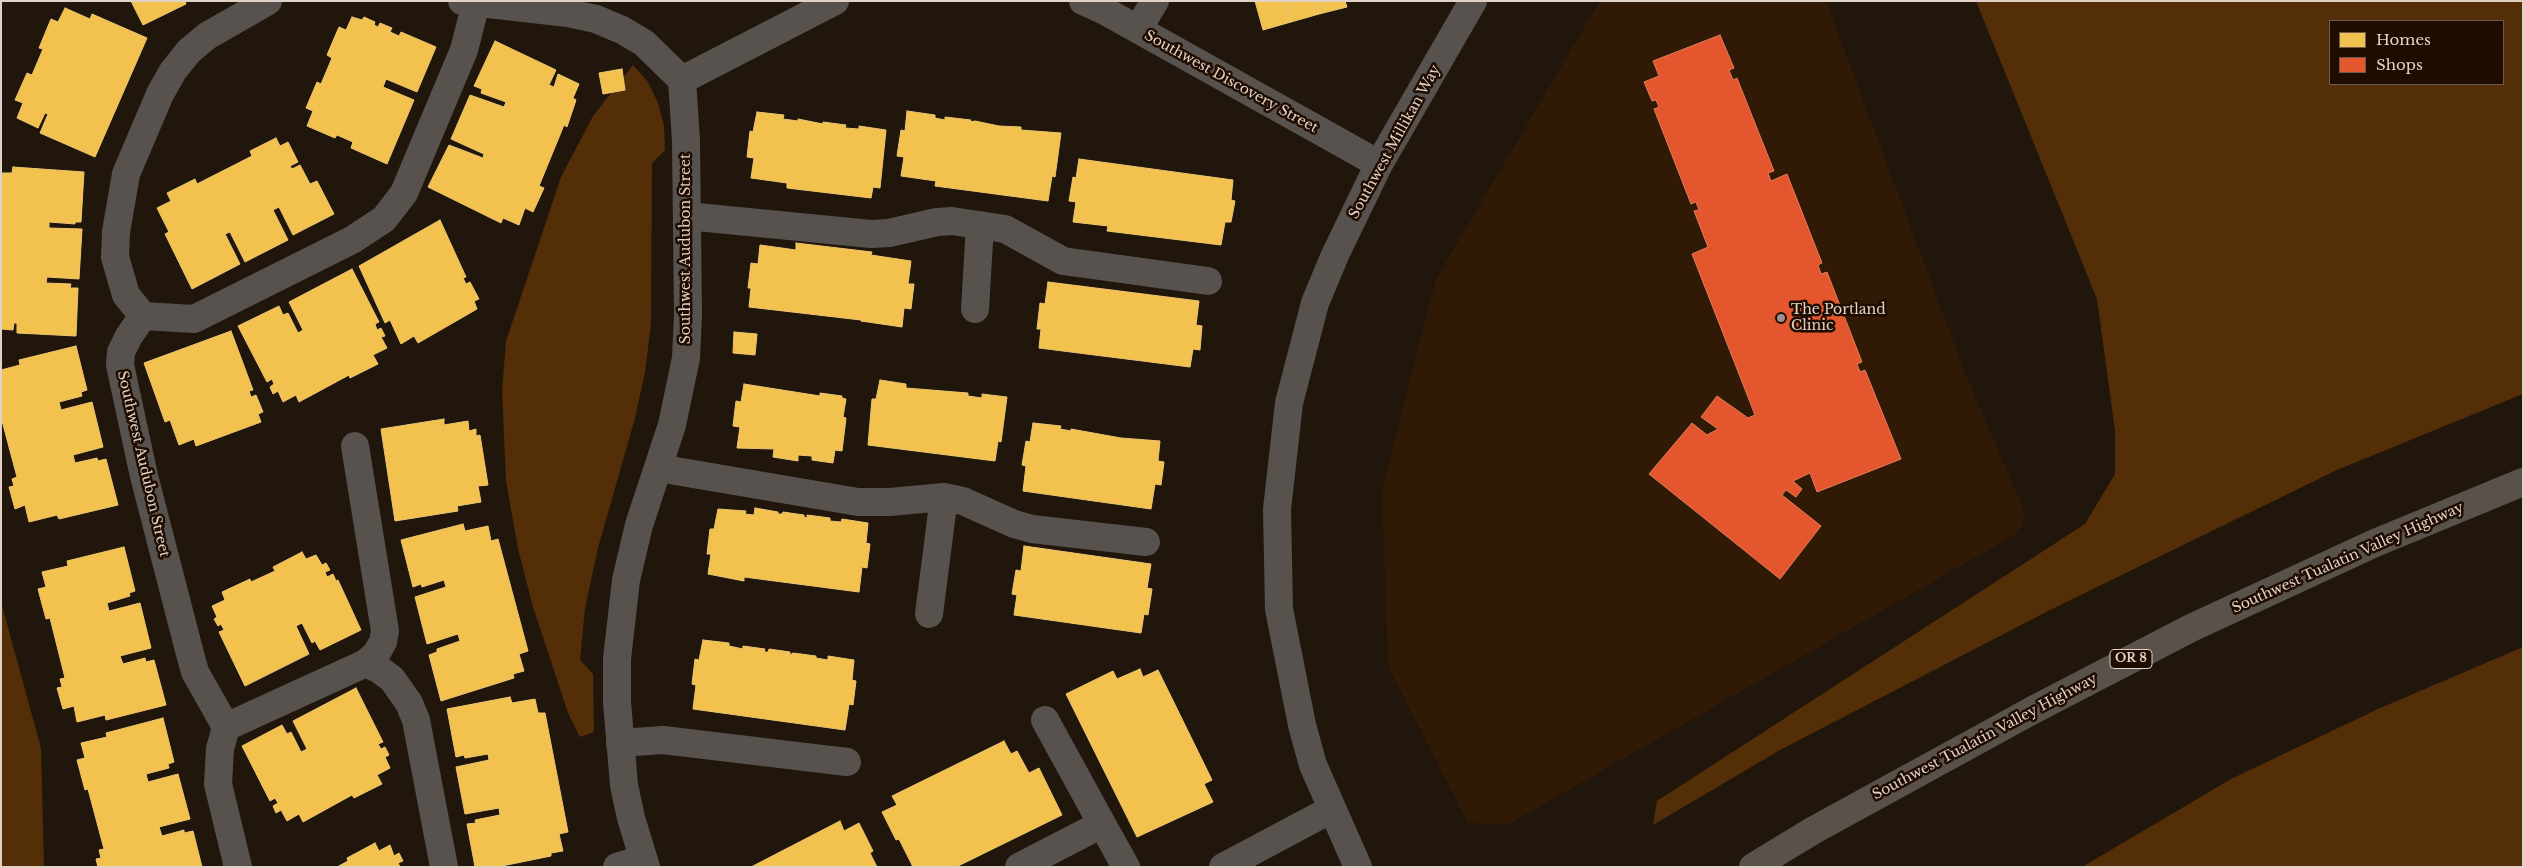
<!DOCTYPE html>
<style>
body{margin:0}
#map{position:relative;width:2524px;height:868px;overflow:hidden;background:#21160c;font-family:"Libre Baskerville",serif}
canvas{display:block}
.frame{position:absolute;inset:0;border:2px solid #e0d2c7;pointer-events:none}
.legend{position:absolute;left:2329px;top:20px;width:175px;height:65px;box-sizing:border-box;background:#1f0c00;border:1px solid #6c5b50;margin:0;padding:6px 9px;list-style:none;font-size:15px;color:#e0d2c7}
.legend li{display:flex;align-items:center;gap:10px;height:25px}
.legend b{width:25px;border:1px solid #6c5b50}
</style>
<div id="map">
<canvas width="2524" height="868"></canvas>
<div class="frame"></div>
<ul class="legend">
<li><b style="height:14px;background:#f2c14e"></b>Homes</li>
<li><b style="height:14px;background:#e4572e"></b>Shops</li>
</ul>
</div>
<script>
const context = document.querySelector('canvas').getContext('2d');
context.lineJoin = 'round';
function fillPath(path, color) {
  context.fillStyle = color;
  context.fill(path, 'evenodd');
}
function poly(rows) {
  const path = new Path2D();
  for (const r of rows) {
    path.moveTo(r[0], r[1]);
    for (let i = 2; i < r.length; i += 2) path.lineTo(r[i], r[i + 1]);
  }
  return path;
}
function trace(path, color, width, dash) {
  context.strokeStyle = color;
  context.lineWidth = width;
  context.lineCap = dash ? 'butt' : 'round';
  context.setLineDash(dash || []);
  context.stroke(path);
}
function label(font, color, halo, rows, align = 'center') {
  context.font = font + ' "Libre Baskerville",serif';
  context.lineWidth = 5;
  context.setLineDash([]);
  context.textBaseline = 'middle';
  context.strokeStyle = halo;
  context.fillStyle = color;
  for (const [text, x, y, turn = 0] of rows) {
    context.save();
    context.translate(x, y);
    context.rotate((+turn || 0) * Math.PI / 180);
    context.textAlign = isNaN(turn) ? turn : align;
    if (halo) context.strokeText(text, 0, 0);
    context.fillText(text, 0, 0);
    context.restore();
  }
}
fillPath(poly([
 [1600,1,1826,1,1966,375,2024,511,2023,524,2013,536,1509,824,1468,823,1388,666,1382,489,1436,279]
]), '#311a05');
fillPath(poly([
 [1976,1,2523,1,2523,394,2337,470,2052,609,1780,750,1653,825,1657,801,2085,524,2115,474,2115,431,2097,299],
 [2330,21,2503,21,2503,84,2330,84],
 [633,65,648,82,658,103,664,126,665,150,652,163,651,324,645,372,635,418,598,548,585,608,580,660,593,674,594,732,580,737,568,713,533,607,518,549,506,481,502,391,506,341,561,177,593,116],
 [1,602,41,748,44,867,1,867],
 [2523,647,2523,867,2082,867,2231,779,2378,709]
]), '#532e07');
const homes = poly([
 [131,1,185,1,186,4,143,25,131,1],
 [1255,1,1286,1,1291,22,1263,30,1255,1],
 [1286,1,1315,1,1319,14,1291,22,1286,1],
 [1315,1,1345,1,1347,7,1319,14,1315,1],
 [65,8,90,19,92,14,147,38,95,157,40,133,48,114,45,113,38,128,17,118,23,103,15,100,27,73,32,75,43,49,39,48,51,19,58,22,65,8],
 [352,17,362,20,364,17,375,22,374,25,378,27,380,23,392,28,390,32,399,36,401,32,436,47,417,92,386,79,383,87,414,100,387,164,351,148,353,142,337,135,335,138,307,126,313,111,306,108,317,82,321,84,332,58,327,55,339,27,346,30,352,17],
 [495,41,556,70,549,85,554,87,558,74,579,84,573,98,576,100,567,127,564,125,539,186,544,188,533,212,525,208,519,225,503,218,501,223,428,187,449,145,483,158,484,154,451,139,470,95,504,107,506,102,481,93,482,89,474,86,495,41],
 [622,69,625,90,603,94,599,73,622,69],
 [907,111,935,115,935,118,945,120,945,117,971,120,970,122,975,121,999,126,1021,127,1021,130,1061,133,1055,177,1052,176,1048,201,935,186,936,181,901,176,904,157,897,156,901,130,905,131,907,111],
 [757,112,784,115,783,119,798,121,798,119,823,124,823,122,846,125,845,128,859,129,859,126,886,130,880,188,873,187,871,198,787,188,787,183,751,178,754,158,747,157,750,131,753,132,757,112],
 [276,138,280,146,288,142,298,162,290,166,292,169,300,165,310,184,317,181,334,214,293,235,279,207,273,210,288,240,245,262,230,232,225,234,240,264,192,289,165,234,169,232,157,208,171,201,167,193,195,179,197,184,252,156,250,151,276,138],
 [1079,159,1233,180,1231,200,1235,201,1231,222,1225,222,1221,245,1107,231,1108,226,1073,222,1076,202,1069,201,1073,177,1076,178,1079,159],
 [13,167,84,172,81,222,75,222,75,224,49,222,49,228,82,229,79,279,47,277,46,283,71,284,70,288,78,288,76,336,17,333,17,323,14,323,13,330,1,329,1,173,12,173,13,167],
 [440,220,466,277,463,278,466,284,470,282,479,299,474,301,477,309,418,343,414,336,401,344,390,320,385,323,359,266,440,220],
 [796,243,872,252,871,255,911,261,908,284,914,284,911,309,904,308,902,327,861,321,861,320,749,307,751,288,748,288,751,263,758,264,760,245,796,250,796,243],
 [352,269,379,322,375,324,377,330,381,328,385,336,381,337,387,348,373,355,378,364,350,378,349,375,299,402,296,395,283,402,278,391,273,394,270,387,274,384,272,379,267,382,238,326,279,306,283,315,288,313,298,333,303,330,289,302,352,269],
 [1048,282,1199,301,1196,325,1202,326,1200,350,1193,349,1190,367,1039,348,1041,329,1037,329,1040,303,1045,304,1048,282],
 [231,331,253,390,249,391,251,397,256,395,263,412,258,414,261,422,196,446,194,439,179,445,170,420,165,422,144,363,231,331],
 [734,332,757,334,755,355,733,353,734,332],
 [76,346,87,390,81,392,82,396,59,402,61,410,92,402,103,447,73,455,75,463,97,458,98,461,106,459,118,505,59,519,57,515,29,522,25,505,15,509,9,487,14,486,12,479,17,477,1,417,1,370,20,365,19,360,76,346],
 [880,380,906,384,906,388,968,393,968,396,982,398,982,394,1007,397,1001,442,998,441,995,461,868,445,872,399,876,399,880,380],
 [744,384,820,396,820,393,842,396,842,398,846,399,843,417,846,418,842,451,835,450,833,463,812,460,812,456,798,455,798,461,773,457,774,449,737,448,740,427,733,426,736,401,741,402,744,384],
 [444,419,444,425,468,421,469,431,476,429,476,436,480,435,488,485,478,486,481,502,457,506,458,511,395,521,381,429,444,419],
 [1033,423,1061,426,1060,429,1071,431,1071,429,1121,438,1160,441,1158,461,1164,462,1161,485,1155,484,1151,509,1023,491,1026,466,1022,465,1026,441,1030,442,1033,423],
 [755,508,778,512,778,514,782,514,783,512,804,515,804,517,807,518,807,515,830,518,830,521,841,522,842,519,868,523,866,543,870,544,867,568,862,567,859,592,744,577,744,581,708,574,711,554,707,554,710,529,714,529,718,509,746,511,745,514,754,515,755,508],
 [463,524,465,531,488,526,491,541,498,539,528,651,519,654,524,671,513,674,514,678,441,701,429,655,437,652,437,649,460,641,458,634,427,644,415,597,446,587,444,580,422,587,421,584,413,587,401,540,463,524],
 [1024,546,1151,564,1147,588,1152,589,1148,615,1144,614,1141,633,1014,615,1017,595,1012,594,1016,570,1021,571,1024,546],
 [124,547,135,591,129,593,130,596,107,603,109,611,140,603,151,648,120,656,123,664,145,658,146,662,154,660,166,705,106,720,105,715,77,722,74,706,63,709,57,688,62,687,60,679,65,678,50,618,46,619,38,589,46,587,42,572,68,566,67,561,124,547],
 [302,552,306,559,316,555,322,565,326,563,330,570,325,572,327,577,333,574,336,581,338,580,361,630,320,650,315,641,312,643,302,623,296,626,309,654,245,686,219,632,224,630,221,624,218,626,214,619,217,617,212,606,225,600,222,592,250,579,251,582,275,571,273,567,302,552],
 [703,640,729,643,729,646,743,649,743,646,765,649,764,652,768,652,769,649,790,652,790,655,793,653,816,656,816,658,828,660,828,656,854,660,852,680,856,681,853,705,849,704,845,730,693,709,696,685,692,684,695,659,699,660,703,640],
 [1140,669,1143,677,1158,670,1212,780,1204,784,1213,802,1137,837,1066,694,1113,671,1117,679,1140,669],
 [356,688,383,742,378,744,381,749,385,747,389,755,385,757,390,768,377,775,382,784,354,798,352,795,303,822,299,814,287,821,281,810,276,813,273,806,278,803,275,798,270,801,242,746,282,725,287,734,291,732,301,752,307,749,293,721,356,688],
 [510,697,512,703,535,699,538,713,545,713,568,832,559,834,563,851,551,853,551,856,497,867,475,867,467,824,476,823,475,820,500,815,499,808,465,814,456,767,489,760,488,754,465,758,464,755,456,757,447,709,510,697],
 [163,718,174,762,168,764,169,768,146,774,148,782,178,774,190,819,159,827,162,836,184,830,184,833,193,831,202,867,98,867,96,859,101,858,99,850,104,849,88,789,85,790,77,760,85,758,81,743,107,737,106,733,163,718],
 [1004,741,1011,754,1017,751,1029,773,1039,768,1062,815,956,867,913,867,899,839,896,840,882,812,897,805,892,796,1004,741],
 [840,821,844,831,859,823,873,851,870,853,877,867,751,867,840,821],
 [375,843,379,851,390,845,394,856,399,853,403,861,398,863,400,867,337,867,348,861,347,858,375,843]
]);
fillPath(homes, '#f2c14e');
trace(homes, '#edc672', 1);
const shops = poly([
 [1720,35,1734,68,1729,70,1733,80,1737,78,1774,171,1768,173,1771,181,1787,174,1822,263,1818,265,1821,274,1827,272,1862,362,1857,364,1860,372,1865,370,1901,459,1817,492,1810,473,1793,481,1802,489,1796,497,1786,490,1782,495,1821,526,1780,579,1649,474,1692,423,1707,435,1718,429,1701,417,1717,396,1748,418,1755,415,1692,254,1708,247,1694,211,1699,210,1696,202,1691,204,1654,109,1659,107,1656,100,1652,101,1644,82,1659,76,1653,61,1720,35]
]);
fillPath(shops, '#e4572e');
trace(shops, '#e37c5c', 1);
trace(poly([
 [462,1,568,13,596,19,622,30,644,43,682,80,686,141,688,315,686,358,672,425,639,525,626,580,617,659,617,702,624,785,631,818,646,867],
 [1083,1,1105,11,1379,164],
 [1138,29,1155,1],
 [682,80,835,1],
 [687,216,871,234,889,233,937,222,952,221,1005,229,1063,261,1208,281],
 [975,309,980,225],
 [143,316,194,319,352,240,384,219,404,193,464,50,476,3],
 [658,468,858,502,890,502,944,497,963,501,1014,524,1032,529,1146,542],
 [929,614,944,497],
 [366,663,380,670,392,679,409,703,416,720,444,867],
 [1045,720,1102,824],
 [226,727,366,663,376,654,383,642,385,631,355,446],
 [620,743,663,740,847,762],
 [238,867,218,784,220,749,226,727,195,672,189,650,144,476,120,365,121,352,129,336,143,316,126,295,115,257,116,232,126,174,160,94,173,71,189,51,207,36,268,1],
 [617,867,643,859],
 [1019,867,1102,824,1126,867],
 [1223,867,1332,809],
 [1358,867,1313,765,1302,725,1279,609,1277,509,1289,403,1315,303,1335,255,1379,164,1473,1]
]), '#57524d', 28);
trace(poly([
 [1753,867,1814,830,2033,710,2191,628,2375,543,2523,482]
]), '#58524b', 28);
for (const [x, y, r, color] of [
 [1781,318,5,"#9d9086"]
]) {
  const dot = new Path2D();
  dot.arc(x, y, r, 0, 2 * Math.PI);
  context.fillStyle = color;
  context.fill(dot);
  trace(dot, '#1f0c00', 2);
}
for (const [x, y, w] of [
 [2131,659,42]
]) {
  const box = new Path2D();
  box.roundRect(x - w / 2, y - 9.5, w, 19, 4);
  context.fillStyle = '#1f0c00';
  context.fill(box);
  trace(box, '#e0d2c7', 1);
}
label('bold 12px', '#e0d2c7', null, [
 ["OR 8",2131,659]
]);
label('14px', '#e0d2c7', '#1f0c00', [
 ["Southwest Discovery Street",1231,82,29],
 ["Southwest Millikan Way",1395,142,-61],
 ["Southwest Audubon Street",686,249,-90],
 ["Southwest Audubon Street",143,464,77],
 ["Southwest Tualatin Valley Highway",2348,558,-24],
 ["Southwest Tualatin Valley Highway",1985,737,-28]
]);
label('14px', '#e0d2c7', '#1f0c00', [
 ["The Portland",1791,310],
 ["Clinic",1791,326]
], 'left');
</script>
